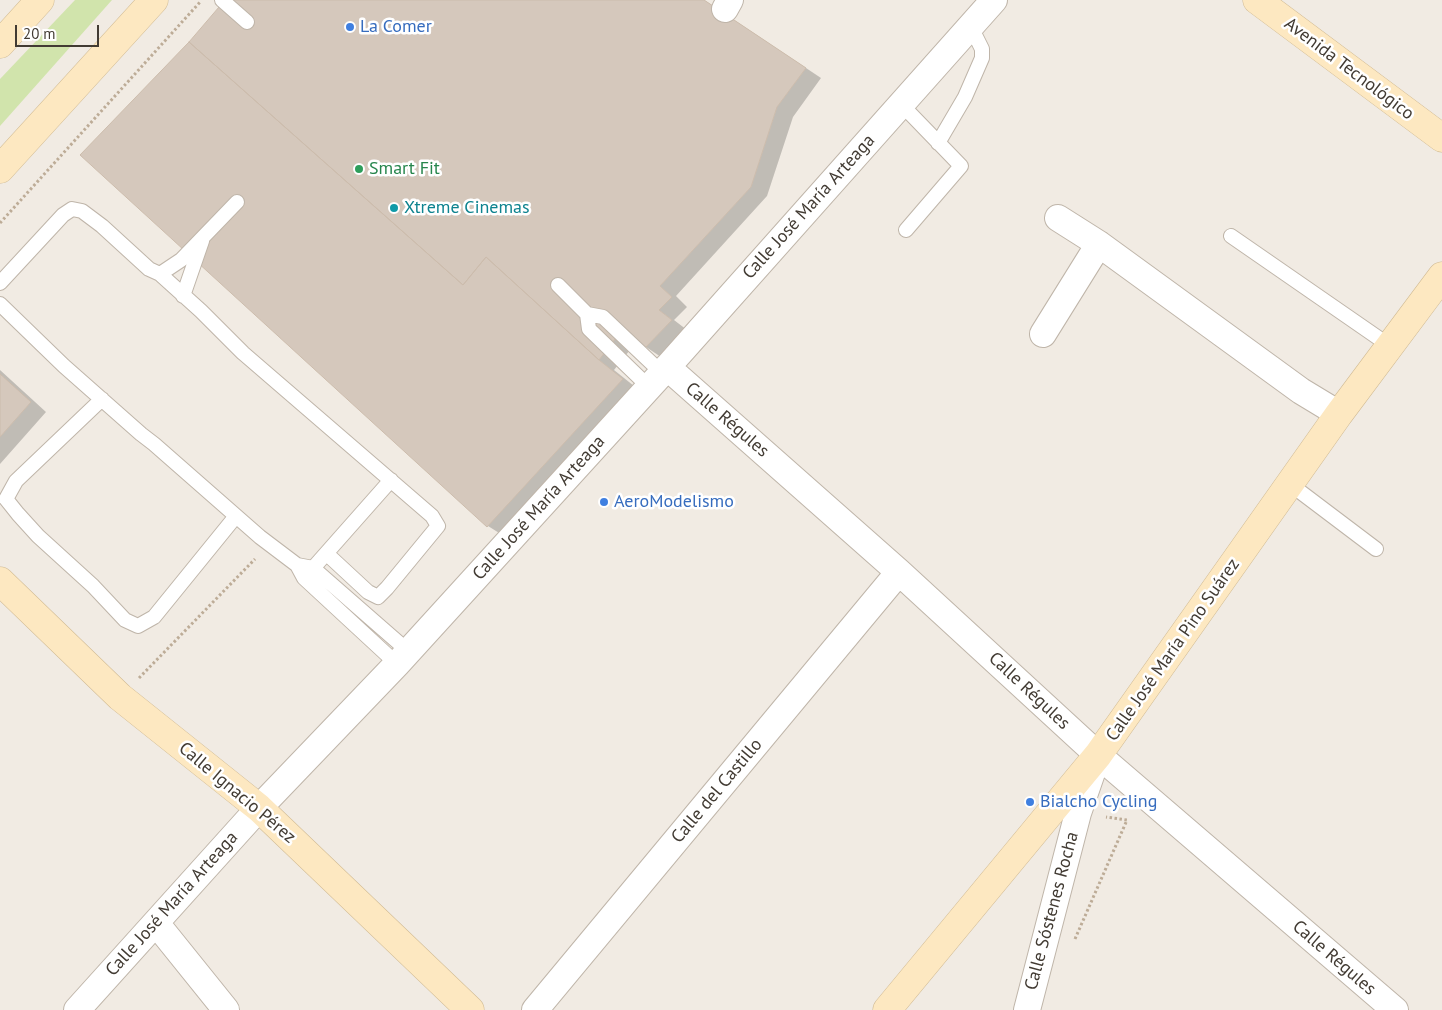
<!DOCTYPE html>
<meta charset="utf-8">
<style>
body{margin:0}
#map{position:relative;width:1442px;height:1010px;overflow:hidden;background:#f1ebe3;font-family:"PT Sans",sans-serif}
canvas{display:block}
.scale{position:absolute;left:15px;top:25px;width:84px;height:22px;box-sizing:border-box;border:2px solid #423b33;border-top:0;padding-left:6px;font-size:15px;line-height:18px;white-space:nowrap;color:#423b33;-webkit-text-stroke:4px #fff;paint-order:stroke}
</style>
<div id="map">
<canvas width="1442" height="1010"></canvas>
<div class="scale">20 m</div>
</div>
<script>
const context = document.querySelector('canvas').getContext('2d');
context.lineJoin = 'round';
function fillPath(path, color) {
  context.fillStyle = color;
  context.fill(path, 'evenodd');
}
function poly(rows) {
  const path = new Path2D();
  for (const r of rows) {
    path.moveTo(r[0], r[1]);
    for (let i = 2; i < r.length; i += 2) path.lineTo(r[i], r[i + 1]);
  }
  return path;
}
function trace(path, color, width, dash) {
  context.strokeStyle = color;
  context.lineWidth = width;
  context.lineCap = dash ? 'butt' : 'round';
  context.setLineDash(dash || []);
  context.stroke(path);
}
function label(font, color, halo, rows, align = 'center') {
  context.font = font + ' "PT Sans",sans-serif';
  context.lineWidth = 5;
  context.setLineDash([]);
  context.textBaseline = 'middle';
  context.strokeStyle = halo;
  context.fillStyle = color;
  for (const [text, x, y, turn = 0] of rows) {
    context.save();
    context.translate(x, y);
    context.rotate((+turn || 0) * Math.PI / 180);
    context.textAlign = isNaN(turn) ? turn : align;
    if (halo) context.strokeText(text, 0, 0);
    context.fillText(text, 0, 0);
    context.restore();
  }
}
fillPath(poly([
 [75,0,112,0,0,126,0,79]
]), '#d1e4ac');
fillPath(poly([
 [226,0,704,0,821,78,793,117,767,196,676,296,687,307,674,320,687,330,661,357,637,341,614,370,639,390,504,536,488,526,82,155,190,43],
 [0,370,46,412,0,464]
]), '#0003');
const building = poly([
 [225,0,704,0,806,68,777,107,751,187,660,286,672,297,659,310,672,320,644,349,622,330,599,360,486,257,463,285,189,42,225,0],
 [189,42,463,285,486,257,599,360,623,379,487,527,80,155,189,42],
 [0,374,31,402,0,437,0,374]
]);
fillPath(building, '#d5c8bc');
trace(building, '#ccbcac', 1);
const lane = poly([
 [222,0,247,22],
 [901,104,961,166,906,230],
 [938,143,965,97,982,58,982,49,976,37,969,28],
 [1231,236,1390,346],
 [160,274,181,260,237,202],
 [0,283,63,215,72,209,82,211,102,226,149,269,160,274,201,311,243,353,432,516,438,526,387,588,378,597,368,592,327,554],
 [558,285,587,314,603,317,662,373],
 [183,296,202,241],
 [0,304,64,366,141,434,154,444,260,537,297,565,304,578,397,664],
 [587,314,589,329,649,387],
 [102,399,16,481,6,499,18,514,38,536,93,586,125,620,138,626,154,617,236,516],
 [1290,484,1376,549],
 [297,565,313,568,408,651],
 [307,575,391,480]
]);
const street = poly([
 [725,9,730,0],
 [1058,218,1099,244,1301,391,1339,414],
 [1043,334,1099,244],
 [667,367,899,572,1098,755,1395,1010],
 [156,923,226,1010],
 [77,1010,259,808,397,664,662,373,994,0],
 [535,1010,899,572],
 [1027,1010,1078,813,1097,758]
]);
const secondary = poly([
 [1257,0,1442,138],
 [0,44,40,0],
 [0,169,154,0],
 [0,581,120,697,259,808,470,1010],
 [887,1010,1098,755,1339,414,1442,276]
]);
trace(lane, '#bfb5a9', 16);
trace(street, '#bfb5a9', 28);
trace(secondary, '#d0ba93', 29);
trace(poly([
 [0,223,201,1],
 [139,678,255,559],
 [1075,939,1127,820,1106,817]
]), '#bdac97', 3, [2.5, 2.5]);
trace(lane, '#fff', 14);
trace(street, '#fff', 26);
trace(secondary, '#fde8c1', 28);
for (const [x, y, r, color] of [
 [350,27,5,"#3f7fe0"],
 [359,169,5,"#2e9e5b"],
 [394,208,5,"#0f9aa8"],
 [604,502,5,"#3f7fe0"],
 [1030,802,5,"#3f7fe0"]
]) {
  const dot = new Path2D();
  dot.arc(x, y, r, 0, 2 * Math.PI);
  context.fillStyle = color;
  context.fill(dot);
  trace(dot, '#fff', 2);
}
label('18px', '#366cbe', '#fff', [
 ["La Comer",360,27],
 ["AeroModelismo",614,502],
 ["Bialcho Cycling",1040,802]
], 'left');
label('18px', '#423b33', '#fff', [
 ["Avenida Tecnológico",1349,69,37],
 ["Calle José María Arteaga",809,207,-48],
 ["Calle Régules",727,420,41],
 ["Calle José María Arteaga",539,508,-48],
 ["Calle José María Pino Suárez",1173,650,-55],
 ["Calle Régules",1029,691,43],
 ["Calle del Castillo",717,791,-50],
 ["Calle Ignacio Pérez",237,793,40],
 ["Calle José María Arteaga",172,904,-48],
 ["Calle Sóstenes Rocha",1052,911,-75],
 ["Calle Régules",1334,958,41]
]);
label('18px', '#27864d', '#fff', [
 ["Smart Fit",369,169]
], 'left');
label('18px', '#0d838f', '#fff', [
 ["Xtreme Cinemas",404,208]
], 'left');
</script>
